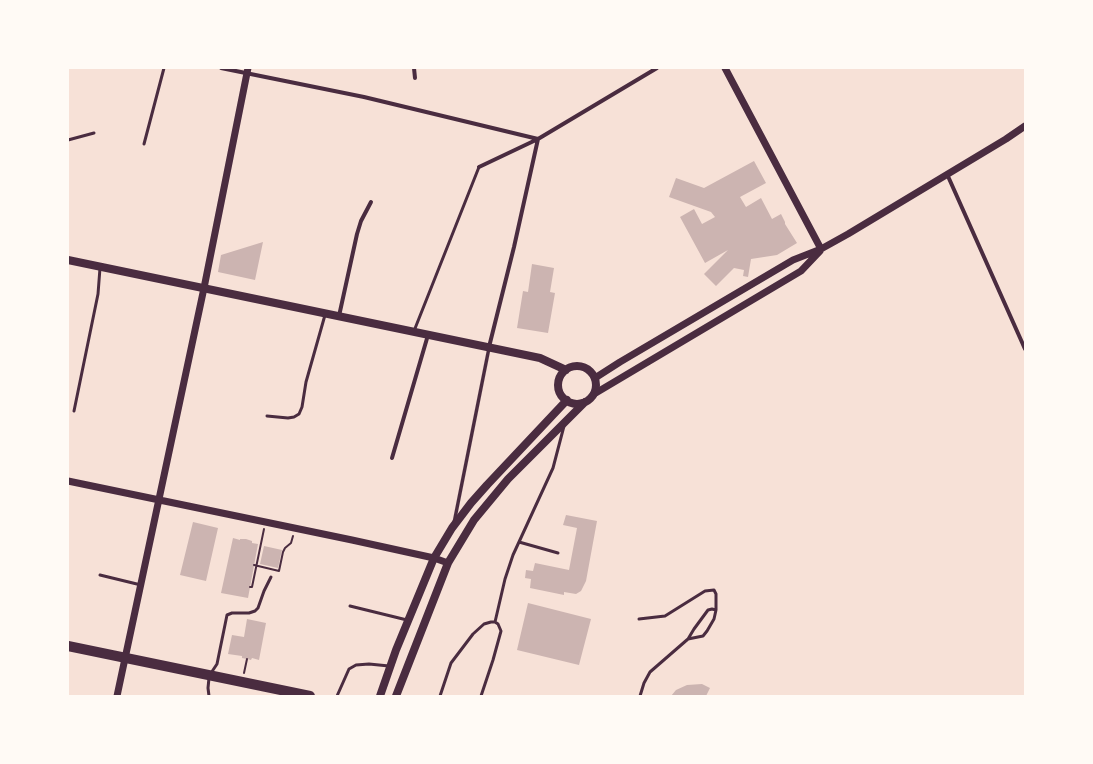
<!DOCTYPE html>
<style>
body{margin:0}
#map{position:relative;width:1093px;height:764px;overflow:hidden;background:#f7e1d7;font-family:"Asap Condensed",sans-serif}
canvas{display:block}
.frame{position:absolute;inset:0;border:69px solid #fffaf5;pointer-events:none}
</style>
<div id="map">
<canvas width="1093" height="764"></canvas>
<div class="frame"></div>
</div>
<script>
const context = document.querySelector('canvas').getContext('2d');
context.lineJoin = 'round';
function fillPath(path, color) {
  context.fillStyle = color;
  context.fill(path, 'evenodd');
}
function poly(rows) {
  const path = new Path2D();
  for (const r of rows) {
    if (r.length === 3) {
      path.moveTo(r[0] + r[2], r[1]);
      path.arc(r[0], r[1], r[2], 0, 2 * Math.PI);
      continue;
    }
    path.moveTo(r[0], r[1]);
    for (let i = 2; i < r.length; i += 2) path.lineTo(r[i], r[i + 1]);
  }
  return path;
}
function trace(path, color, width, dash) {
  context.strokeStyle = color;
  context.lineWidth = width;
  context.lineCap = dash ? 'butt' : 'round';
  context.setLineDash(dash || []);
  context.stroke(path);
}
fillPath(poly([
 [754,161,766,183,740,197,746,207,761,198,772,219,781,214,785,222,785,224,797,243,777,255,751,259,748,277,743,276,744,270,734,268,716,286,704,274,728,250,705,263,680,217,694,209,702,224,715,217,711,212,669,197,676,178,704,188],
 [263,242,255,280,218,272,221,255],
 [532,264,554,268,550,292,555,293,548,333,517,328,523,291,528,292],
 [566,515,597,521,586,581,581,591,576,594,564,592,564,595,530,588,531,579,525,578,526,570,533,571,535,563,569,570,577,528,563,525],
 [193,522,218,528,206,581,180,575],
 [233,538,240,540,240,539,246,539,252,541,252,543,258,544,248,598,221,593],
 [264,546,282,550,278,568,260,564],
 [528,603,591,619,579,665,517,650],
 [247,619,266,623,259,660,252,658,251,660,247,659,242,658,242,656,228,654,232,635,244,637],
 [702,684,710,688,706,696,671,696,676,690,687,685]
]), '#ccb4b1');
trace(poly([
 [254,565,279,571,283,552,285,548,291,543,293,536],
 [250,587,252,587,264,529],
 [244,673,247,659]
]), '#4a2c40', 2);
trace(poly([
 [68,140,94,133],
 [144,144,164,68],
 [414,331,479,167],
 [74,411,98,294,100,268],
 [267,416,288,418,294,417,299,414,302,407,306,382,325,315],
 [519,542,558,553],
 [100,575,141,585],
 [350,606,407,620],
 [639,619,665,616,705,591,714,590,716,594,716,610],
 [495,622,505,579,513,555,553,468,564,426],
 [211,673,217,664,227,615,232,613,249,613,255,611,258,608,264,591,271,577],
 [209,678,208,688,209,696],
 [337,696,349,669,356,665,369,664,389,666],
 [440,696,451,663,473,634,484,624,491,622,495,622,498,624,501,631,493,660,481,696],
 [640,696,644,683,650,672,688,639,694,629,708,610,712,609,716,610,714,619,707,631,703,636,688,639]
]), '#4a2c40', 3);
trace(poly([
 [454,523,489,348]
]), '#4a2c40', 3.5);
trace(poly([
 [221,68,364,97,538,139],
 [414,68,415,78],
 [479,167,538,139,657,68],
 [947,174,1025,349],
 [339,316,357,234,361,221,371,202],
 [489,347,514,247,538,139],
 [392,458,428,335]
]), '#4a2c40', 4);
trace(poly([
 [725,68,821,249],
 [595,378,620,362,793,260,821,249,848,234,1006,139,1025,126],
 [594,394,801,271,820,251],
 [68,481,352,540,434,558,448,563],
 [117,696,204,288,248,68]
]), '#4a2c40', 7);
trace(poly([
 [68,260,540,358,566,370],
 [577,385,19],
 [380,696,396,650,434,558,452,528,471,503,487,485,567,400],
 [396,696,448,563,474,520,508,479,585,402]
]), '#4a2c40', 8);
trace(poly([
 [68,646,310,696]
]), '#4a2c40', 10);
</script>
